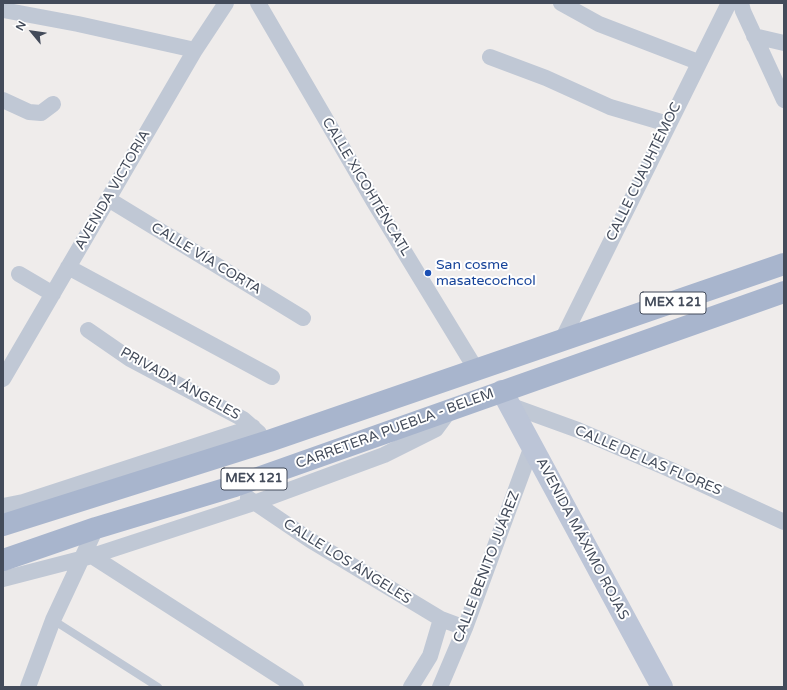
<!DOCTYPE html>
<meta charset="utf-8">
<style>
body{margin:0}
#map{position:relative;width:787px;height:690px;overflow:hidden;background:#efeceb;font-family:"Varela Round",sans-serif}
canvas{display:block}
.frame{position:absolute;inset:0;border:4px solid #434b5a;pointer-events:none}
.north{position:absolute;left:12px;top:12px;width:40px;height:40px;-webkit-text-stroke:3px #fff;paint-order:stroke;rotate:299deg;font-size:11px;font-weight:700;line-height:16px;text-align:center;color:#434b5a}
.north::after{content:'';display:block;margin:auto;width:14px;height:18px;background:#434b5a;clip-path:polygon(50% 0,100% 100%,50% 72%,0 100%)}
</style>
<div id="map">
<canvas width="787" height="690"></canvas>
<div class="frame"></div>
<div class="north">N</div>
</div>
<script>
const context = document.querySelector('canvas').getContext('2d');
context.lineJoin = 'round';
function poly(rows) {
  const path = new Path2D();
  for (const r of rows) {
    path.moveTo(r[0], r[1]);
    for (let i = 2; i < r.length; i += 2) path.lineTo(r[i], r[i + 1]);
  }
  return path;
}
function trace(path, color, width, dash) {
  context.strokeStyle = color;
  context.lineWidth = width;
  context.lineCap = dash ? 'butt' : 'round';
  context.setLineDash(dash || []);
  context.stroke(path);
}
function label(font, color, halo, rows, align = 'center') {
  context.font = font + ' "Varela Round",sans-serif';
  context.lineWidth = 4;
  context.setLineDash([]);
  context.textBaseline = 'middle';
  context.strokeStyle = halo;
  context.fillStyle = color;
  for (const [text, x, y, turn = 0] of rows) {
    context.save();
    context.translate(x, y);
    context.rotate((+turn || 0) * Math.PI / 180);
    context.textAlign = isNaN(turn) ? turn : align;
    if (halo) context.strokeText(text, 0, 0);
    context.fillText(text, 0, 0);
    context.restore();
  }
}
trace(poly([
 [53,620,158,687]
]), '#c0c8d5', 8);
trace(poly([
 [258,3,374,202,477,371],
 [561,3,599,24,698,62],
 [741,3,743,11,784,100],
 [3,10,78,24,195,50],
 [754,36,784,43],
 [490,57,546,78,610,107,668,124],
 [3,100,29,112,41,113,53,104],
 [108,199,303,318],
 [68,267,272,377],
 [19,274,53,294],
 [88,330,130,359,243,419,259,433],
 [561,342,729,3],
 [3,379,195,50,226,3],
 [509,405,578,430,669,469,784,522],
 [248,498,310,540,441,619,465,628],
 [3,506,23,502,253,427],
 [92,556,296,687],
 [3,579,92,556,254,503,384,455,436,429,450,410],
 [28,687,53,620,96,528],
 [411,687,430,656,441,619],
 [440,687,465,628,532,446]
]), '#c0c8d5', 16);
trace(poly([
 [502,391,662,687]
]), '#bcc5d7', 22);
trace(poly([
 [3,525,269,441,784,264],
 [3,560,96,528,235,486,784,292]
]), '#a8b5cd', 22);
for (const [x, y, r, color] of [
 [428,273,4,"#1a4fb4"]
]) {
  const dot = new Path2D();
  dot.arc(x, y, r, 0, 2 * Math.PI);
  context.fillStyle = color;
  context.fill(dot);
  trace(dot, '#fff', 1.5);
}
for (const [x, y, w] of [
 [673,303,66],
 [254,479,66]
]) {
  const box = new Path2D();
  box.roundRect(x - w / 2, y - 11, w, 22, 3);
  context.fillStyle = '#fff';
  context.fill(box);
  trace(box, '#434b5a', 1);
}
label('bold 13px', '#434b5a', null, [
 ["MEX 121",673,303],
 ["MEX 121",254,479]
]);
label('14px', '#434b5a', '#fff', [
 ["CALLE CUAUHTÉMOC",644,172,-64],
 ["CALLE XICOHTÉNCATL",366,187,59],
 ["AVENIDA VICTORIA",113,190,-60],
 ["CALLE VÍA CORTA",206,259,31],
 ["PRIVADA ÁNGELES",180,384,29],
 ["CARRETERA PUEBLA - BELEM",395,429,-20],
 ["CALLE DE LAS FLORES",648,461,23],
 ["AVENIDA MÁXIMO ROJAS",582,539,62],
 ["CALLE LOS ÁNGELES",347,562,32],
 ["CALLE BENITO JUÁREZ",487,567,-69]
]);
label('14px', '#164399', '#fff', [
 ["San cosme",436,265],
 ["masatecochcol",436,281]
], 'left');
</script>
